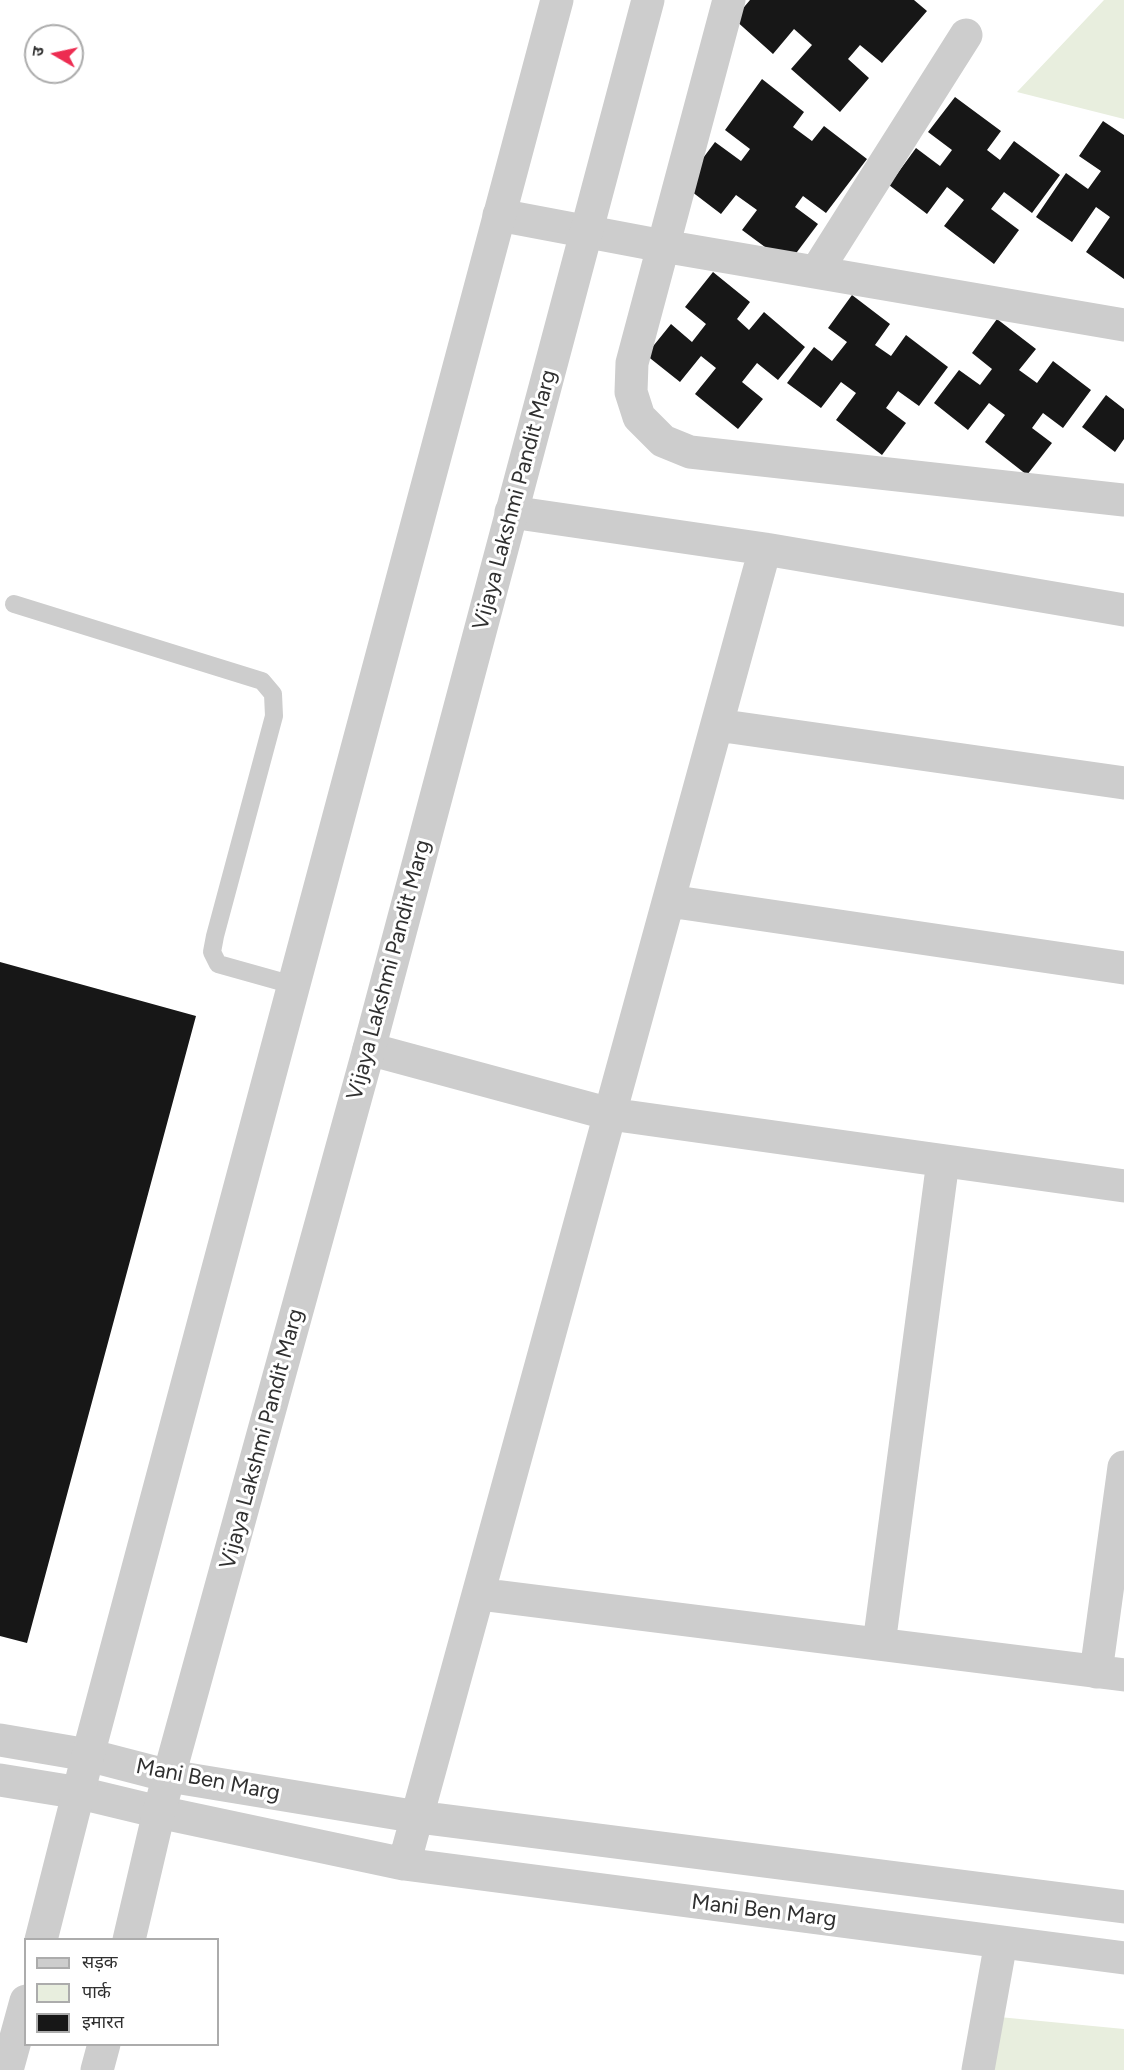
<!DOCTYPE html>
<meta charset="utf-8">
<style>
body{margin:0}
#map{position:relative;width:1124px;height:2070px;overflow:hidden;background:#fff;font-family:Figtree,"Noto Sans Devanagari",sans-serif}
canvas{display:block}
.legend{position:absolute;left:24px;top:1938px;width:195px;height:108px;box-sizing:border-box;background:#fff;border:2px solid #acacac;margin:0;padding:8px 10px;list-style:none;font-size:18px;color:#303030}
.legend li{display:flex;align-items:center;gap:12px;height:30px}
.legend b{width:30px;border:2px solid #acacac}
.north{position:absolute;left:24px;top:24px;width:60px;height:60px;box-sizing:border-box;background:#fff;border:2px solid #acacac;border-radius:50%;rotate:279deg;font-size:16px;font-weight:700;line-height:24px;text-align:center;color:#303030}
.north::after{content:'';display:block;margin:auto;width:21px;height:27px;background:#ed2c51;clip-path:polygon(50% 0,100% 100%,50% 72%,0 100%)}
</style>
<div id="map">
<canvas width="1124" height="2070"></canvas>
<ul class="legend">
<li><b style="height:8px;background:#cdcdcd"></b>सड़क</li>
<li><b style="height:16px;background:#e8eede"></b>पार्क</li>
<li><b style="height:16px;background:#171717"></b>इमारत</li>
</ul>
<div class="north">उ</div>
</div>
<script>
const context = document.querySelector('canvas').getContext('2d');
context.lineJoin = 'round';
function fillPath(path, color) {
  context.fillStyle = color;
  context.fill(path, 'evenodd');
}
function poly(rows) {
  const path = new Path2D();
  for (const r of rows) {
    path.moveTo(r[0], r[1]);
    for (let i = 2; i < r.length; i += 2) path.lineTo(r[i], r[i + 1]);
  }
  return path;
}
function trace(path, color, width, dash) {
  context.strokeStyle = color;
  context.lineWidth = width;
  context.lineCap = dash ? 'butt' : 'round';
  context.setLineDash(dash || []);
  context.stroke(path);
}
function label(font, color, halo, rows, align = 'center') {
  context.font = font + ' Figtree,sans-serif';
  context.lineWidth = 6;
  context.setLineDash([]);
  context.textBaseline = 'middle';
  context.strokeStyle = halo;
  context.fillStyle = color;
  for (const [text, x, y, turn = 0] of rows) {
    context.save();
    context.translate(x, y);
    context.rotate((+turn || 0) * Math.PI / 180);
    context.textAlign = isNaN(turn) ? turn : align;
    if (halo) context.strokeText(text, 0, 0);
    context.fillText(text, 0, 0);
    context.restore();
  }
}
fillPath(poly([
 [1104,0,1124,0,1124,119,1017,92],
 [999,2017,1124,2029,1124,2070,990,2070]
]), '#e8eede');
fillPath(poly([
 [750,0,914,0,927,11,882,63,860,45,848,59,869,78,840,112,791,69,812,45,794,29,773,54,734,19],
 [762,79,804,112,793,127,812,141,824,126,867,159,826,213,803,196,795,207,818,224,788,264,742,230,757,210,736,195,721,214,683,185,715,142,741,161,750,149,725,130],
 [955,97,1001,131,987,150,1000,160,1014,141,1060,175,1032,213,1004,192,991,209,1019,230,994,264,944,226,964,200,947,187,927,214,889,185,916,148,940,166,952,150,928,132],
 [1103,121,1124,135,1124,279,1086,252,1110,217,1096,207,1072,242,1036,217,1066,173,1088,189,1101,171,1079,156],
 [713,272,750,302,737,319,749,330,764,312,805,347,778,380,757,363,742,382,763,399,738,429,695,394,716,368,701,356,680,382,646,355,671,324,692,342,706,324,685,307],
 [852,295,890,324,875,345,891,356,906,335,948,367,919,406,898,391,886,408,906,423,882,455,836,420,856,393,841,382,821,408,787,383,814,347,832,361,847,342,828,328],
 [997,319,1036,349,1019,370,1037,383,1053,361,1091,390,1063,428,1043,413,1032,428,1052,443,1027,475,985,442,1005,415,989,403,968,430,934,403,959,370,980,385,992,369,972,353],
 [1106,395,1124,409,1124,439,1115,452,1082,427],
 [0,962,196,1016,27,1643,0,1636]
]), '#171717');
trace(poly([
 [14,604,262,681,273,694,274,716,215,936,212,952,218,964,293,985]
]), '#cdcdcd', 18);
trace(poly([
 [729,0,632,363,631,392,639,417,663,441,690,452,1124,500],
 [499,215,663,246,1124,325],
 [816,272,966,35],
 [511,512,765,549,1124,610],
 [717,725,1124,783],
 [669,901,1124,968],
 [369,1049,610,1114,1124,1186],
 [479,1594,1124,1675],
 [879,1644,943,1161],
 [1096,1672,1124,1467],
 [0,1740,88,1755,169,1776,418,1817,1124,1907],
 [0,1780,80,1793,159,1812,404,1864,1124,1958],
 [404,1864,765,549],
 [978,2070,1001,1942]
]), '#cdcdcd', 33);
trace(poly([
 [41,1940,88,1755,557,0],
 [129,1940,159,1812,369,1049,648,0],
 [7,2070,26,2001],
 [97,2070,104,2044]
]), '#cdcdcd', 33);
label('22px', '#303030', '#fff', [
 ["Vijaya Lakshmi Pandit Marg",515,500,-75],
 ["Vijaya Lakshmi Pandit Marg",389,970,-75],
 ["Vijaya Lakshmi Pandit Marg",262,1439,-75],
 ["Mani Ben Marg",208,1780,11],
 ["Mani Ben Marg",764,1911,7]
]);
</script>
